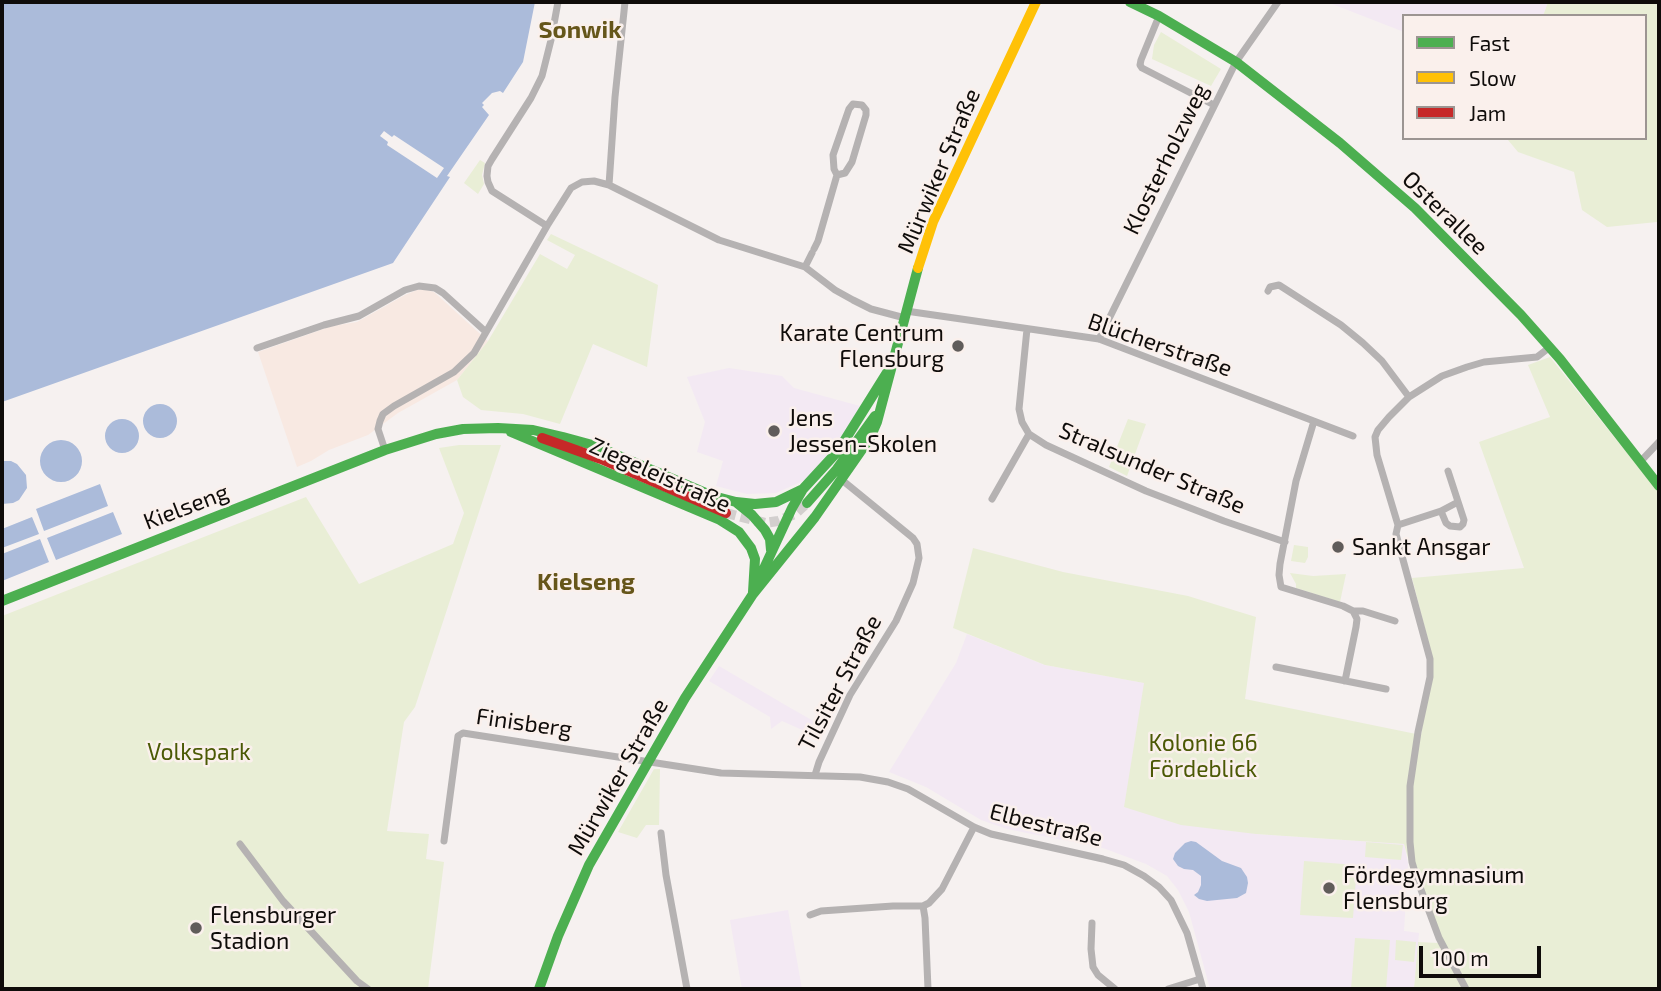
<!DOCTYPE html>
<meta charset="utf-8">
<style>
body{margin:0}
#map{position:relative;width:1661px;height:991px;overflow:hidden;background:#f6f1f0;font-family:"Exo 2",sans-serif}
canvas{display:block}
.frame{position:absolute;inset:0;border:4px solid #0f0c0a;pointer-events:none}
.legend{position:absolute;left:1402px;top:14px;width:245px;height:126px;box-sizing:border-box;background:#faf0ec;border:2px solid #9c9592;margin:0;padding:9px 12px;list-style:none;font-size:21px;color:#0f0c0a}
.legend li{display:flex;align-items:center;gap:14px;height:35px}
.legend b{width:35px;border:2px solid #9c9592}
.scale{position:absolute;left:1419px;top:946px;width:122px;height:32px;box-sizing:border-box;border:4px solid #0f0c0a;border-top:0;padding-left:9px;font-size:21px;line-height:24px;white-space:nowrap;color:#0f0c0a;-webkit-text-stroke:5px #faf0ec;paint-order:stroke}
</style>
<div id="map">
<canvas width="1661" height="991"></canvas>
<div class="frame"></div>
<ul class="legend">
<li><b style="height:9px;background:#4caf50"></b>Fast</li>
<li><b style="height:9px;background:#ffc107"></b>Slow</li>
<li><b style="height:9px;background:#c62828"></b>Jam</li>
</ul>
<div class="scale">100 m</div>
</div>
<script>
const context = document.querySelector('canvas').getContext('2d');
context.lineJoin = 'round';
function fillPath(path, color) {
  context.fillStyle = color;
  context.fill(path, 'evenodd');
}
function poly(rows) {
  const path = new Path2D();
  for (const r of rows) {
    if (r.length === 3) {
      path.moveTo(r[0] + r[2], r[1]);
      path.arc(r[0], r[1], r[2], 0, 2 * Math.PI);
      continue;
    }
    path.moveTo(r[0], r[1]);
    for (let i = 2; i < r.length; i += 2) path.lineTo(r[i], r[i + 1]);
  }
  return path;
}
function trace(path, color, width, dash) {
  context.strokeStyle = color;
  context.lineWidth = width;
  context.lineCap = dash ? 'butt' : 'round';
  context.setLineDash(dash || []);
  context.stroke(path);
}
function label(font, color, halo, rows, align = 'center') {
  context.font = font + ' "Exo 2",sans-serif';
  context.lineWidth = 5;
  context.setLineDash([]);
  context.textBaseline = 'middle';
  context.strokeStyle = halo;
  context.fillStyle = color;
  for (const [text, x, y, turn = 0] of rows) {
    context.save();
    context.translate(x, y);
    context.rotate((+turn || 0) * Math.PI / 180);
    context.textAlign = isNaN(turn) ? turn : align;
    if (halo) context.strokeText(text, 0, 0);
    context.fillText(text, 0, 0);
    context.restore();
  }
}
fillPath(poly([
 [417,290,426,290,434,292,488,341,457,380,398,413,368,435,329,450,311,461,297,467,258,352,332,326,357,322,405,295]
]), '#f8e9e2');
fillPath(poly([
 [1327,2,1548,2,1543,16,1404,16,1404,32],
 [729,368,782,376,794,388,860,406,840,441,805,480,776,493,747,494,716,486,723,461,697,452,705,422,687,377],
 [967,634,1045,665,1145,683,1256,834,1404,844,1408,864,1404,931,1419,933,1414,989,1210,989,1189,912,1178,890,1167,876,1146,864,1103,848,1007,829,981,820,926,787,889,772,956,663],
 [719,666,787,706,817,723,809,733,782,721,771,729,770,717,709,681],
 [788,910,802,989,742,989,730,920]
]), '#f3e9f3');
fillPath(poly([
 [1548,2,1659,2,1659,224,1657,222,1607,227,1582,210,1574,172,1518,152,1508,140,1509,138,1645,138,1645,16,1543,16],
 [1161,32,1221,69,1211,86,1152,59,1154,45],
 [480,160,485,163,482,175,484,184,478,194,464,183],
 [551,234,658,285,647,367,593,344,560,424,523,414,481,410,463,397,457,380,488,341,540,254,567,269,575,255,547,240],
 [1550,357,1659,493,1659,989,1414,989,1418,942,1438,943,1414,879,1404,844,1256,834,1181,825,1124,807,1144,683,1045,665,953,628,973,548,1063,572,1188,596,1256,617,1245,699,1421,735,1433,660,1412,578,1524,568,1479,442,1550,417,1528,365],
 [1128,419,1146,424,1127,476,1109,467],
 [459,445,501,445,415,707,404,722,387,831,429,834,426,859,444,862,428,989,2,989,2,616,306,497,359,584,453,544,464,513,439,448],
 [1294,545,1308,547,1308,557,1305,563,1291,561],
 [1290,573,1313,576,1346,574,1340,602,1296,588,1296,584],
 [654,769,660,769,659,825,646,825,637,838,618,832],
 [1366,842,1403,845,1401,860,1365,857],
 [1304,861,1357,865,1353,918,1300,915],
 [1355,938,1390,940,1386,989,1351,989],
 [1396,940,1416,942,1414,962,1395,960]
]), '#e9eed6');
fillPath(poly([
 [2,2,535,2,523,62,503,93,500,91,492,93,482,103,484,105,482,107,489,115,447,176,450,177,393,263,2,402],
 [160,421,17],
 [122,436,17],
 [61,461,21],
 [2,461,11,461,17,464,26,475,27,488,19,500,13,503,2,504],
 [100,484,108,506,44,531,36,509],
 [113,512,122,534,56,560,47,538],
 [32,517,39,534,2,548,2,529],
 [40,539,49,562,2,581,2,554],
 [1191,841,1196,842,1222,861,1241,868,1247,877,1248,883,1246,893,1237,898,1207,901,1199,899,1194,895,1198,892,1201,885,1201,876,1193,870,1184,869,1178,866,1173,859,1175,853,1185,843]
]), '#abbbda');
fillPath(poly([
 [384,131,392,137,394,135,444,168,437,178,387,145,388,142,380,136]
]), '#f6f1f0');
trace(poly([
 [726,513,765,523,778,521,795,514,807,503]
]), '#d3cfce', 10, [10, 5]);
trace(poly([
 [1159,16,1141,60,1140,65,1142,68,1214,105],
 [609,185,615,97,625,2],
 [547,226,492,191,488,182,487,176,488,166,492,159,531,98,542,76,551,40,558,2],
 [814,249,818,241,837,175,834,169,833,155,849,109,853,104,862,105,866,110,866,115,852,162,845,173,837,175],
 [805,267,812,253],
 [1268,291,1270,287,1279,285,1341,325,1363,343,1382,361,1409,397],
 [906,311,1099,339,1353,436],
 [1027,329,1019,409,1022,422,1029,434,1046,445,1146,491,1224,521,1285,542],
 [1099,339,1236,62,1278,2],
 [257,348,324,325,359,316,405,290,419,286,435,288,443,293,486,332],
 [1314,421,1296,481,1280,564,1279,575,1281,587,1343,606,1353,611,1357,619,1356,627,1345,681],
 [385,450,378,429,380,421,383,414,394,406,454,372,474,353,547,226,571,188,582,182,594,181,609,185,719,240,805,267,835,290,853,300,871,309,905,318],
 [1640,462,1659,442],
 [992,499,1029,434],
 [1441,511,1446,523,1450,526,1460,527,1463,524,1464,520,1448,471],
 [1398,525,1441,511,1458,502],
 [1353,611,1363,611,1395,621],
 [1276,667,1386,689],
 [815,775,819,762,850,695,896,621,913,583,919,558,917,544,913,538,842,480],
 [661,833,666,875,687,989],
 [444,841,458,736,463,733,721,773,860,777,888,782,908,789,974,827,991,834,1103,859,1124,865,1144,876,1159,887,1171,900,1187,933,1203,989],
 [240,844,283,901,357,981,368,989],
 [923,906,925,918,928,989],
 [810,915,821,911,893,906,923,906,929,903,942,889,974,827],
 [1092,923,1091,949,1093,967,1098,975,1115,989],
 [1168,989,1200,979],
 [1466,989,1439,938,1417,879,1412,862,1410,842,1410,786,1418,732,1430,677,1430,659,1396,534,1398,525,1377,455,1375,437,1378,430,1389,417,1409,397,1442,376,1467,367,1484,362,1537,357,1550,347]
]), '#b5b2b2', 7);
trace(poly([
 [1130,2,1159,16,1236,62,1340,143,1415,208,1521,315,1560,359,1659,486],
 [511,432,720,520,739,532,751,548,755,559,753,592],
 [736,502,752,515,765,530,770,539,771,550],
 [807,503,837,469,875,416],
 [760,577,792,508,803,489,838,451,888,371],
 [2,601,385,450,436,434,463,429,498,428,533,430,563,437,596,446,713,496,736,502,755,504,776,502,803,489],
 [539,989,558,936,589,865,685,698,753,594,815,517,870,438,877,422,918,268]
]), '#4caf50', 10);
trace(poly([
 [918,268,933,222,1036,2]
]), '#ffc107', 10);
trace(poly([
 [542,438,601,459,726,513]
]), '#c62828', 10);
for (const [x, y, r, color] of [
 [958,346,7,"#605c5a"],
 [774,431,7,"#605c5a"],
 [1338,547,7,"#605c5a"],
 [1329,888,7,"#605c5a"],
 [196,928,7,"#605c5a"]
]) {
  const dot = new Path2D();
  dot.arc(x, y, r, 0, 2 * Math.PI);
  context.fillStyle = color;
  context.fill(dot);
  trace(dot, '#faf0ec', 2.5);
}
label('23px', '#0f0c0a', '#faf0ec', [
 ["Klosterholzweg",1166,159,-64],
 ["Mürwiker Straße",939,171,-67],
 ["Osterallee",1445,213,44],
 ["Blücherstraße",1160,345,19],
 ["Stralsunder Straße",1152,468,23],
 ["Ziegeleistraße",660,475,24],
 ["Kielseng",186,507,-21],
 ["Tilsiter Straße",840,683,-62],
 ["Finisberg",524,723,8],
 ["Mürwiker Straße",618,777,-60],
 ["Elbestraße",1046,825,14]
]);
label('23px', '#0f0c0a', '#faf0ec', [
 ["Karate Centrum",944,333,"right"],
 ["Flensburg",944,359,"right"],
 ["Jens",788,418],
 ["Jessen-Skolen",788,444],
 ["Sankt Ansgar",1352,547],
 ["Fördegymnasium",1343,875],
 ["Flensburg",1343,901],
 ["Flensburger",210,915],
 ["Stadion",210,941]
], 'left');
label('23px', '#4b5905', '#faf0ec', [
 ["Kolonie 66",1203,743],
 ["Fördeblick",1203,769],
 ["Volkspark",199,752]
]);
label('bold 24px', '#66561a', '#faf0ec', [
 ["Sonwik",580,30],
 ["Kielseng",586,582]
]);
</script>
